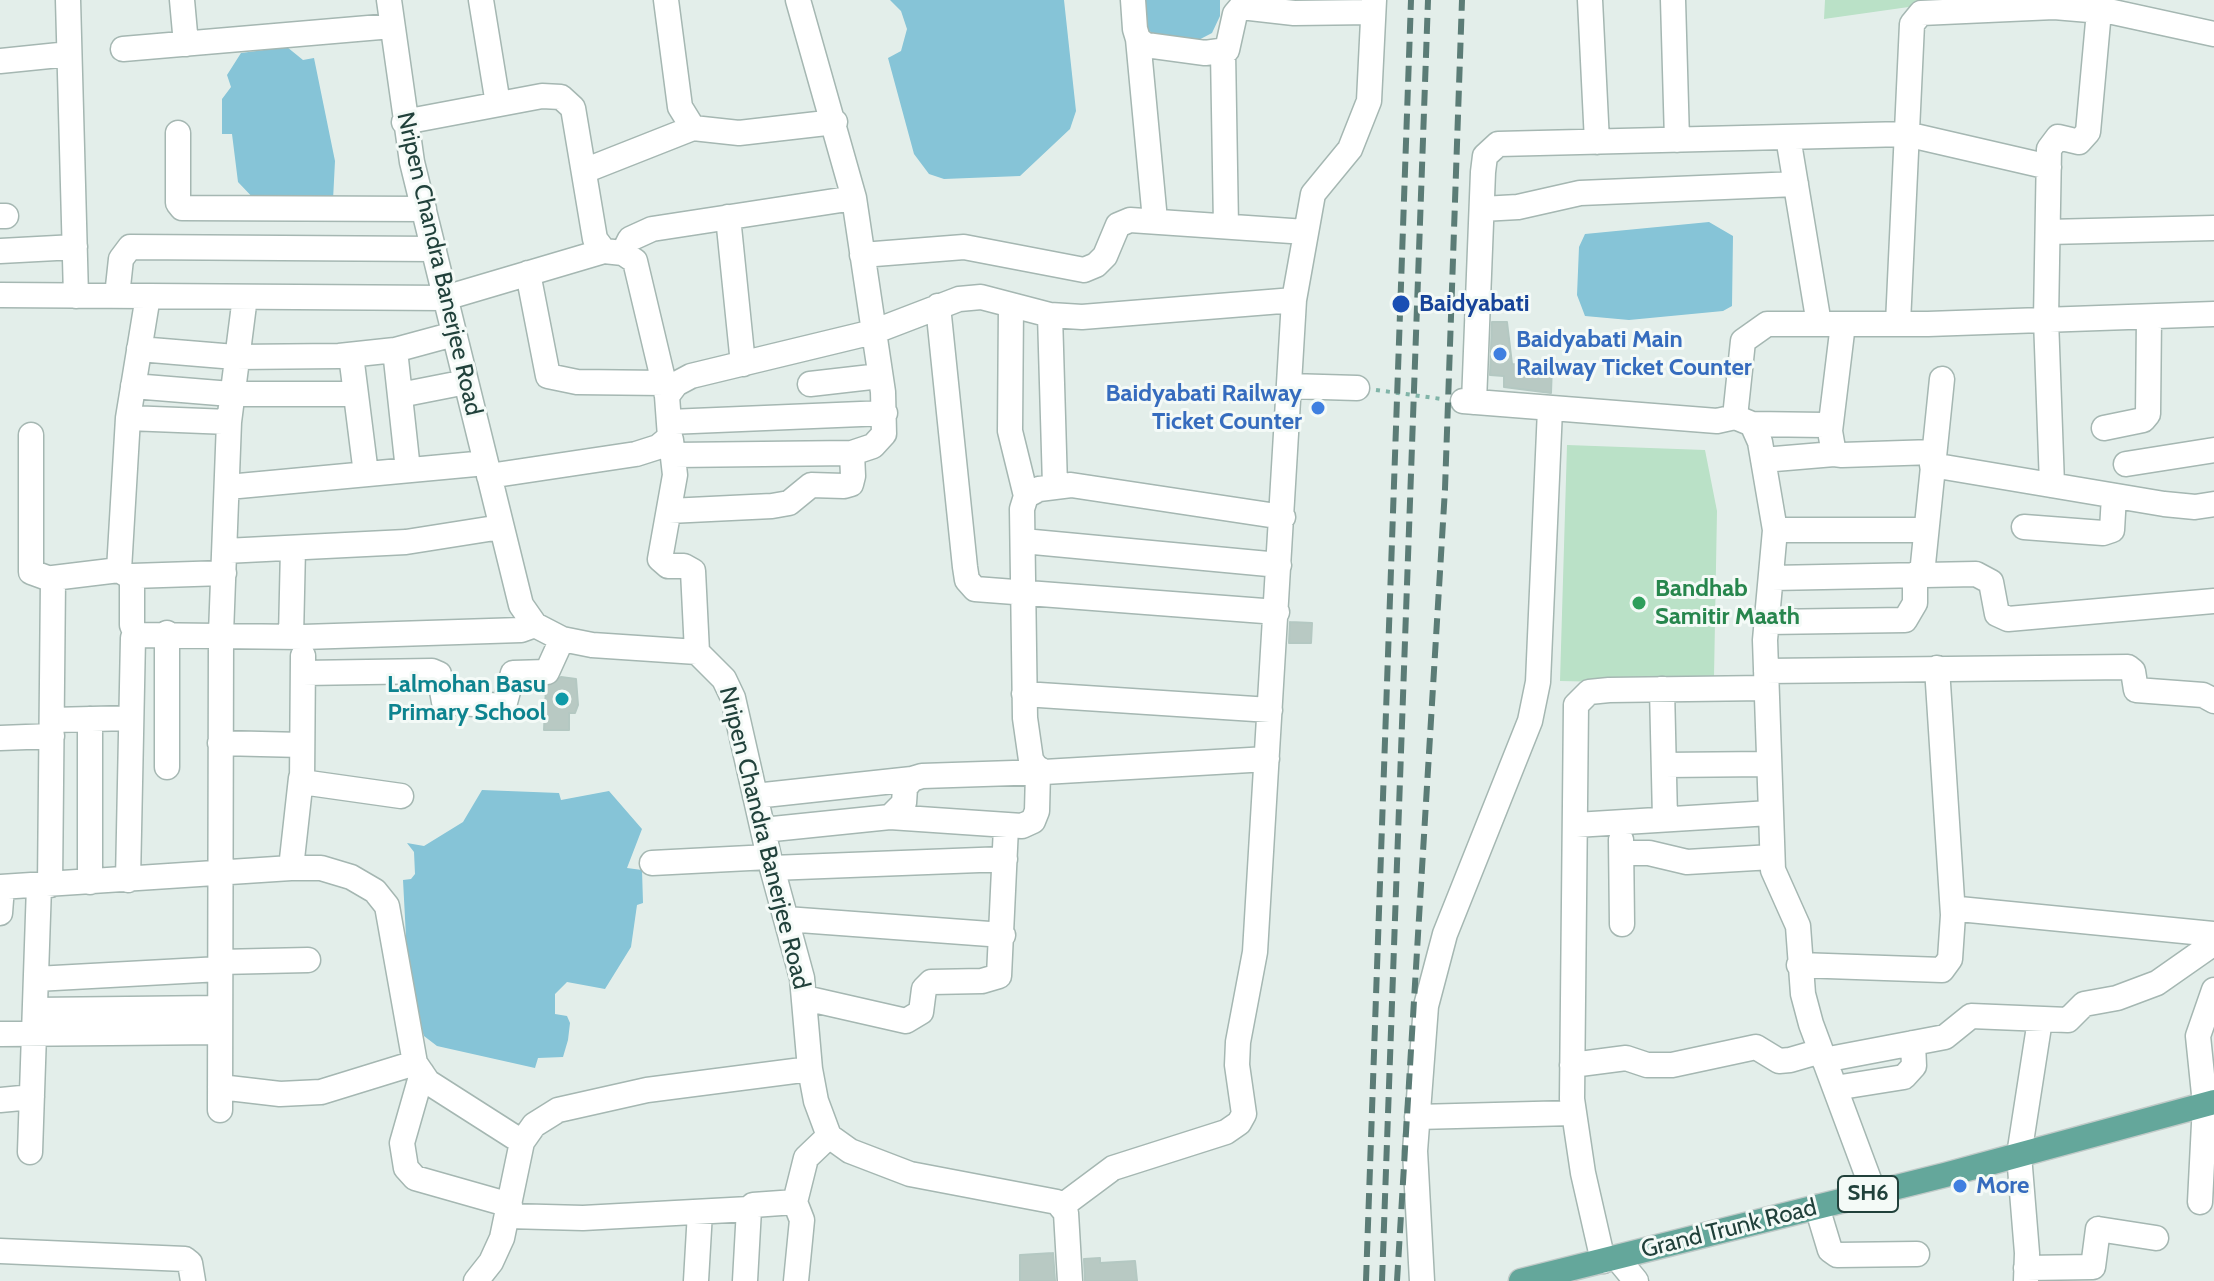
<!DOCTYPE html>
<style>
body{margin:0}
canvas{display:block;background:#e3eeea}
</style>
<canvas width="2214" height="1281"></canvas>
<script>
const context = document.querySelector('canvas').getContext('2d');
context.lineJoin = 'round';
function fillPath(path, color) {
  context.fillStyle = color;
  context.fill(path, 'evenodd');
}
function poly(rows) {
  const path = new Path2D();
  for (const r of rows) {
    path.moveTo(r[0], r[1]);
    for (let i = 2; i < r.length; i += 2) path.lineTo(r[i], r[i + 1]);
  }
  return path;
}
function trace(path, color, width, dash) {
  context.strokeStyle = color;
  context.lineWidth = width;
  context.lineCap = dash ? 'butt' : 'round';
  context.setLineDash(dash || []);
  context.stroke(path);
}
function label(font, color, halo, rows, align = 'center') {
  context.font = font + ' Cabin,sans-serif';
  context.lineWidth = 6;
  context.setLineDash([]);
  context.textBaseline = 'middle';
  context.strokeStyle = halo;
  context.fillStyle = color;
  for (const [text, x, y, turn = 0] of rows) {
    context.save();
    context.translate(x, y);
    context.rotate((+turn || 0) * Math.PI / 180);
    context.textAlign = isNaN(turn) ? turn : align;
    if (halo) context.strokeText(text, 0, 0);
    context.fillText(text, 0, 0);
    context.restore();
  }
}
fillPath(poly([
 [1825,0,1958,0,1824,19],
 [1567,445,1705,450,1717,511,1714,677,1703,684,1560,681]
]), '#bae1c7');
fillPath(poly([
 [890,0,1064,0,1076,111,1070,129,1020,176,944,179,929,174,914,154,888,58,901,51,907,29,901,11],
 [1138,0,1220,0,1220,16,1212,33,1185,47,1157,36,1140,25],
 [287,47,303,60,314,58,335,161,333,200,258,203,238,182,232,134,222,134,222,99,231,87,227,75,241,53],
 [1709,222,1733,236,1732,306,1723,311,1629,320,1585,316,1577,295,1579,247,1585,234],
 [482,790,559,793,561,800,609,791,642,829,627,868,642,870,643,903,637,905,631,947,605,989,567,982,555,994,555,1014,567,1016,570,1023,568,1040,563,1057,538,1058,535,1068,437,1046,424,1036,409,994,403,880,411,879,415,874,414,852,407,843,424,846,463,822]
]), '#86c4d7');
const building = poly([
 [1492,322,1507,322,1512,364,1552,365,1551,393,1504,387,1504,376,1490,375,1492,322],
 [1290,622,1312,623,1311,643,1289,643,1290,622],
 [561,677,576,679,578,705,575,713,569,713,569,730,544,730,546,687,561,677],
 [1053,1253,1055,1281,1020,1281,1020,1255,1053,1253],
 [1100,1258,1100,1263,1135,1261,1137,1281,1085,1281,1084,1259,1100,1258]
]);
fillPath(building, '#b8c9c3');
trace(building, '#b4c8c2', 2);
const street = poly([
 [68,0,76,296],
 [182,0,186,44],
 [389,0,412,162,521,605,535,625,562,639,592,645,697,652,724,679,733,698,769,857,802,978,810,1069,816,1101,829,1136,850,1151,910,1174,1057,1202,1066,1213,1070,1281],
 [481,0,498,104],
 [666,0,680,107,693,128,739,133,835,122],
 [1133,0,1135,29,1138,39,1146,45,1205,53,1227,50,1235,14,1241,7,1294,13,1373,12],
 [1590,0,1597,142],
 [1673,0,1677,140],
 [1138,39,1155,220],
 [123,49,392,26],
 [1223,52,1226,226],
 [0,61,69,54],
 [404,122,542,96,561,97,573,108,595,239,604,251,623,253,635,261,667,396],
 [178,133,178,203,182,208,424,209],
 [1788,137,1819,324],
 [584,171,693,128],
 [1482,209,1518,207,1580,193,1796,184],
 [0,216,6,216],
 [728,217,743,364],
 [2048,232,2214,228],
 [0,251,75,247],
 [623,253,630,239,652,229,854,198],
 [862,255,964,247,1084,270,1096,265,1105,256,1118,225,1130,220,1306,232],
 [528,273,548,376,577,382,664,383],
 [0,295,445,298,604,251],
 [117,296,121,259,130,247,434,249],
 [1011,305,1010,431,1026,496],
 [938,306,965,567,967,580,975,589,1277,612],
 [1050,315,1055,486],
 [1898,323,1912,24,1921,13,2054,7,2113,12,2214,34],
 [139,349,235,357,339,356,395,350,454,334],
 [395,350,408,470],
 [351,355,366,474],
 [810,384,880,376],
 [133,386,231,394,355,394],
 [1289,386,1357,388],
 [400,395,466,382],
 [1463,401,1717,421,1735,417,1743,341,1767,324,1928,324,2214,314],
 [1474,402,1483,172,1485,156,1498,144,1906,134,2049,167],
 [1735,417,1752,424,1760,442,1775,530,1765,640,1773,870,1798,926,1803,994,1811,1024,1874,1193],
 [128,418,229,422],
 [669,422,885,413],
 [1752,424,1825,425,1830,431,1834,454,1842,455,1934,452],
 [2104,428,2143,420,2148,414,2149,317],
 [1830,431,1843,324],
 [31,435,31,572,53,580,50,885],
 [671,440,675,475,660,559,668,566,684,566,693,571,697,652],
 [674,455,852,453,873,446,884,434,883,392,854,198,798,0],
 [1763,460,1834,454],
 [2126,464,2214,450],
 [1932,465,2164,504,2195,507,2214,504],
 [489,476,636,454,658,447,670,437,667,396,676,384,691,376,873,332,959,299,981,297,1050,315,1082,317,1294,300],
 [2052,485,2046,319,2049,149,2058,137,2079,142,2088,132,2099,11],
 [228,487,486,463],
 [669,511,772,506,789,503,811,485,844,486,851,484,853,476,852,453],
 [2024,527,2103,533,2112,530,2114,496],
 [1775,530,1925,530],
 [1023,541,1279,565],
 [225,551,406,542,501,527],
 [1922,574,1942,379],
 [132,576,224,573],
 [53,578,119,570],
 [1772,578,1976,574,1991,582,1997,614,2008,619,2214,601],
 [1767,622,1905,620,1915,603,1915,574],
 [136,635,132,625,132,578,119,570,128,418,148,296],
 [291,637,293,548],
 [303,656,302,782,401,796],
 [1937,668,1953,915],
 [1766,671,2128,667,2133,671,2136,690,2203,695,2214,701],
 [303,673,432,671,439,674,444,702,504,706,513,673,547,672,562,639],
 [1662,689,1665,819],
 [1024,694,1270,710],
 [52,720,131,718],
 [0,738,52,736],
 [220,743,302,745],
 [1267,759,1044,772,1036,767,1031,760,1025,718,1022,509,1026,496,1039,489,1071,485,1283,517],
 [1664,765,1767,764],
 [167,767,167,633],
 [755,796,912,779],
 [890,817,1022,826,1033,821,1037,811,1038,772],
 [1576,825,1770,813],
 [763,830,890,817,904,803,905,788,912,779,922,776,1044,772],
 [1621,840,1622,924],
 [1622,853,1649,853,1687,862,1772,857],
 [652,863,769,857],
 [291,868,301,778],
 [772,868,1005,859],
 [128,880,133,638,136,635,303,637,521,630,535,625],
 [90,882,90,719],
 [0,887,291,868,321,868,351,877,375,891,387,906,415,1063,428,1082,522,1142],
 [0,913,2,887],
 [786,919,1003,935],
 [220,962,308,960],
 [1799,965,1942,970,1950,959,1953,915,1959,909,2214,934],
 [36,979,220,969],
 [805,998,906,1021,921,1012,924,989,931,982,982,981,999,976,1006,827],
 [35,1010,220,1008],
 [0,1034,220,1032],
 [1824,1060,1945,1037,1971,1016,2068,1020,2084,1004,2117,998,2157,983,2214,943],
 [1572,1065,1626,1058,1647,1065,1672,1065,1756,1047,1779,1061,1790,1060,1821,1051],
 [422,1073,402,1143,406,1168,415,1178,510,1205],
 [220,1087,280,1094,321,1092,415,1063],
 [1835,1088,1904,1077,1914,1066,1913,1043],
 [0,1100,32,1097],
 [220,1110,221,634,229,422,245,297],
 [1417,1117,1573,1113],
 [30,1152,39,886],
 [795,1202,802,1220,796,1281],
 [2200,1202,2205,1104,2198,1036,2214,990],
 [1062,1206,1113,1168,1226,1132,1239,1123,1244,1114,1237,1065,1238,1042,1255,952,1294,300,1313,194,1350,149,1369,101,1374,0],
 [1817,1207,1830,1250,1837,1255,1917,1254],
 [508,1216,583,1218,749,1209],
 [0,1251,185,1259,190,1263,193,1281],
 [1617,1258,1636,1281],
 [1603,1261,1583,1173,1572,1099,1576,705,1589,692,1609,690,1766,688],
 [2026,1268,2093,1267,2098,1229,2156,1238],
 [476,1281,491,1262,502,1238,522,1142,534,1125,558,1110,647,1090,810,1069],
 [696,1281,700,1212],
 [745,1281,749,1209,753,1205,795,1202,806,1158,829,1136],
 [1422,1281,1415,1151,1426,1006,1445,934,1530,721,1538,682,1550,409],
 [2026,1281,2027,1253,2019,1155,2040,1020]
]);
const primary = poly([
 [1521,1281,1945,1175,2214,1102]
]);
trace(street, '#a5b7b2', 27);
trace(primary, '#c1cac8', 27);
trace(poly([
 [1376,390,1442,399]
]), '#81b4a8', 4, [4, 6]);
trace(street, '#fff', 24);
trace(primary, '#64a79b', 24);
trace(poly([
 [1366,1281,1411,0],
 [1382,1281,1428,0],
 [1397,1281,1445,489,1462,0]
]), '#5b7c76', 6, [16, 8]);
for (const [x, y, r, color] of [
 [1401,304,10,"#1a4fb4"],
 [1500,354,8,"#3f7fe0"],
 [1318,408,8,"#3f7fe0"],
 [1639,603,8,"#2e9e5b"],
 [562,699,8,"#0f9aa8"],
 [1960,1186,8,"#3f7fe0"]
]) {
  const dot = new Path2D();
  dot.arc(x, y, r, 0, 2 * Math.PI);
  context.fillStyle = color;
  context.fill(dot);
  trace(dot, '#f4faf7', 3);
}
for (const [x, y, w] of [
 [1868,1194,60]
]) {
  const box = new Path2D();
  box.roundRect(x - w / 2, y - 18, w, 36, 6);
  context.fillStyle = '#f4faf7';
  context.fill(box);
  trace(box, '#21413b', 2);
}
label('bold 22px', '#21413b', null, [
 ["SH6",1868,1194]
]);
label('24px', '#21413b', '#f4faf7', [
 ["Nripen Chandra Banerjee Road",439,264,77],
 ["Nripen Chandra Banerjee Road",764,838,76],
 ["Grand Trunk Road",1729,1229,-14]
]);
label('bold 24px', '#164399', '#f4faf7', [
 ["Baidyabati",1419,304]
], 'left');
label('bold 24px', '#366cbe', '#f4faf7', [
 ["Baidyabati Main",1516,340],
 ["Railway Ticket Counter",1516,368],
 ["Baidyabati Railway",1302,394,"right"],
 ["Ticket Counter",1302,422,"right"],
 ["More",1976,1186]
], 'left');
label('bold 24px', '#27864d', '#f4faf7', [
 ["Bandhab",1655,589],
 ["Samitir Maath",1655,617]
], 'left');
label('bold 24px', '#0d838f', '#f4faf7', [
 ["Lalmohan Basu",546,685],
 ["Primary School",546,713]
], 'right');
</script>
